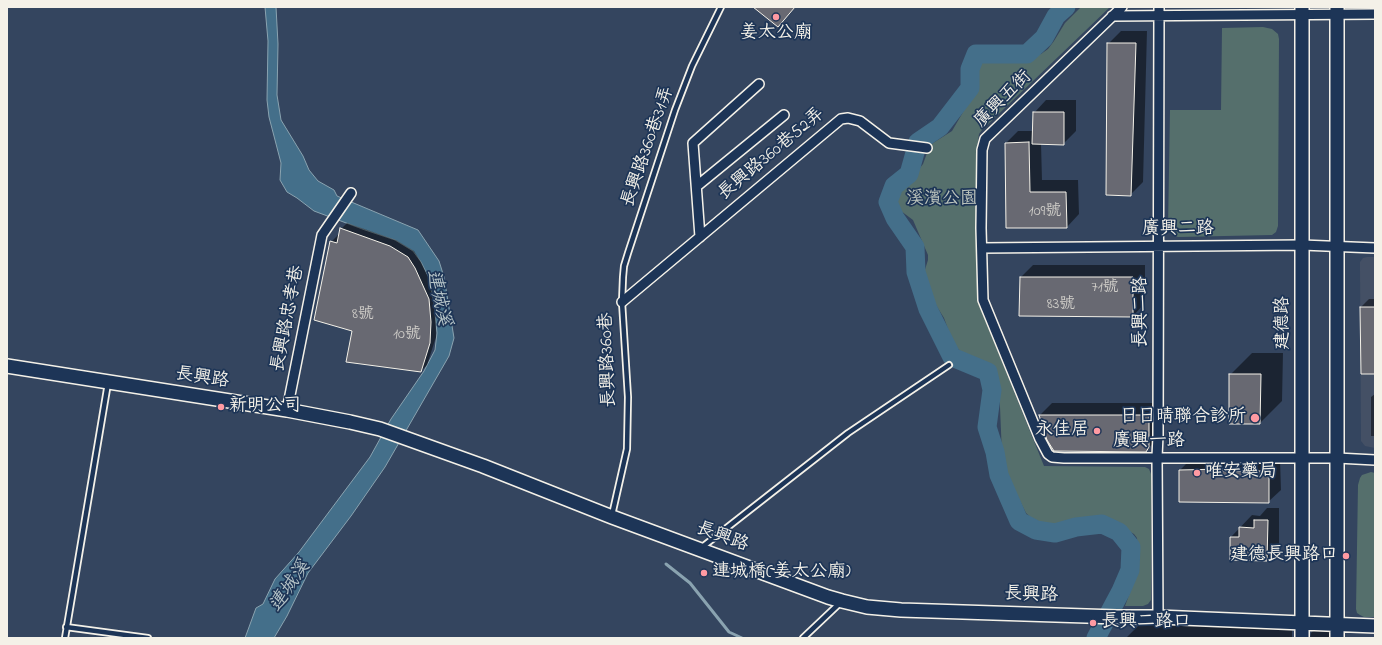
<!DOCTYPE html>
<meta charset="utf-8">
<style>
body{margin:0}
#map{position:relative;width:1382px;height:645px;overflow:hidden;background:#34455f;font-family:"Indie Flower",sans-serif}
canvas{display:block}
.frame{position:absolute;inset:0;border:8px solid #f4f1e8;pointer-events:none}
</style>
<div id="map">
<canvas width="1382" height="645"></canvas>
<div class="frame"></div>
</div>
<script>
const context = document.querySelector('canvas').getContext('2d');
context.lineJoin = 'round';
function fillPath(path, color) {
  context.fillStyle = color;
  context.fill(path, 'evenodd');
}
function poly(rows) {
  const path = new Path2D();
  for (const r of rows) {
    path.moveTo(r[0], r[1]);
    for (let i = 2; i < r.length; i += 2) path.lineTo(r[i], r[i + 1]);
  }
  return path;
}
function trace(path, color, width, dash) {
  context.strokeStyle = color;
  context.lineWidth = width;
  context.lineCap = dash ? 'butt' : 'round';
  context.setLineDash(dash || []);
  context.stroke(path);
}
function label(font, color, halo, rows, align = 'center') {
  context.font = font + ' "Indie Flower","LXGW WenKai TC",sans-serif';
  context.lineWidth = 3.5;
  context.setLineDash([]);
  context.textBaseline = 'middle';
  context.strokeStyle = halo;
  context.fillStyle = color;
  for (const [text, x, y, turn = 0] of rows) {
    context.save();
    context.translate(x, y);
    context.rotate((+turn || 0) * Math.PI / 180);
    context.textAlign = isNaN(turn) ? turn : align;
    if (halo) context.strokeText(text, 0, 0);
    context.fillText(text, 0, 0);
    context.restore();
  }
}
fillPath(poly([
 [1367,257,1375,257,1375,448,1365,446,1361,441,1360,266,1360,262,1363,258]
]), '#445065');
fillPath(poly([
 [1081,7,1110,7,982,130,979,134,976,155,977,300,1044,466,1145,467,1149,469,1151,474,1151,600,1148,604,1143,606,1125,606,1136,576,1137,569,1138,557,1137,538,1134,534,1114,523,1099,518,1080,520,1064,528,1050,528,1040,526,1026,513,1012,485,1006,472,1002,455,999,383,997,373,987,364,970,360,954,345,944,318,923,284,922,279,928,260,928,255,913,220,897,208,895,206,896,199,923,164,930,145,952,131,973,95,976,81,975,64,977,61,982,59,994,58,1022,59,1041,54,1048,49,1054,41,1065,23],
 [1263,27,1272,29,1278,34,1279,39,1278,226,1276,232,1272,235,1178,237,1171,234,1168,228,1170,110,1221,110,1222,28],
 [1371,472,1375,473,1375,617,1364,617,1360,615,1357,613,1356,609,1358,485,1360,478,1362,475]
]), '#556f6c');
const water = poly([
 [265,7,276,7,278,44,277,95,281,120,303,156,309,170,318,181,334,190,337,196,418,230,439,261,444,277,454,338,449,356,385,467,351,516,308,573,287,616,274,638,245,638,256,608,263,604,275,579,299,552,370,457,391,419,424,371,435,350,437,333,434,304,429,278,421,262,413,251,395,240,365,230,314,211,297,198,287,192,280,180,281,163,269,117,267,100,268,41,265,7]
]);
fillPath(water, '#446f8a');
trace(water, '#8aa3b0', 1);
fillPath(poly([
 [1121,31,1147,31,1143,182,1130,195,1108,44],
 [1046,100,1076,100,1076,131,1063,144,1041,143,1042,180,1078,180,1079,214,1067,227,1007,227,1006,143,1018,131,1034,131,1034,113],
 [347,223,396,240,414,251,421,262,435,292,436,337,427,365,421,371,353,331,331,242,338,235,340,236,341,229],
 [1033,265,1145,265,1145,303,1133,316,1021,277],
 [1375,278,1375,373,1361,307,1369,299,1375,299],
 [1252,353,1283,353,1282,401,1260,423,1230,375],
 [1375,394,1375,436,1371,436,1371,397],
 [1052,403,1161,403,1158,438,1146,451,1040,415],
 [1192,458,1280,459,1281,490,1268,502,1180,470],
 [1267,508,1279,508,1279,548,1266,560,1231,537,1252,515,1260,516],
 [1148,616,1292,619,1292,638,1126,638],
 [1319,625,1337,625,1342,638,1310,638,1311,633]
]), '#0007');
trace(poly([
 [666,564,690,583,729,632,742,638]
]), '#8aa3b0', 3);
trace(poly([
 [1066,7,1056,16,1044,38,1027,54,976,54,970,69,970,88,940,127,918,142,909,174,894,186,888,202,895,218,915,247,916,272,928,309,952,357,988,372,992,390,987,427,995,452,999,475,1019,521,1036,530,1055,533,1076,527,1102,524,1119,532,1131,547,1130,570,1121,591,1096,638]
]), '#446f8a', 19);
const building = poly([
 [753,7,795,7,778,27,753,7],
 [1107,43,1136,43,1131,196,1106,195,1107,43],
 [1033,112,1064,112,1064,145,1032,144,1033,112],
 [1029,142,1030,192,1066,192,1067,228,1006,228,1005,143,1029,142],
 [340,228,390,246,408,257,415,268,429,299,431,322,430,343,421,372,346,362,352,331,314,320,330,241,337,243,340,228],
 [1020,277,1133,277,1133,317,1019,316,1020,277],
 [1360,307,1375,307,1375,374,1361,374,1360,307],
 [1229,374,1261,374,1260,424,1229,424,1229,374],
 [1039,415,1149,415,1149,447,1146,452,1054,451,1047,440,1039,415],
 [1223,469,1223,471,1269,471,1269,503,1179,502,1179,470,1223,469],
 [1254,520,1268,520,1267,561,1230,560,1230,537,1239,537,1239,527,1254,528,1254,520]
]);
fillPath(building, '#686972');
trace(building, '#f4f1e8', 1);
const lane = poly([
 [612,515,627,449,628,397,622,302,623,277,624,266,628,253,675,110,692,66,721,7],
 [701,548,848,433,949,365],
 [66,627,148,638],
 [65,638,108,383],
 [803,638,841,602]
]);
const street = poly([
 [1122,7,985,139,982,150,981,228,983,300,1040,439,1048,454,1052,457,1064,458,1337,458,1375,460],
 [1112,16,1375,14],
 [697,186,784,115],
 [700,237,693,143,759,84],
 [982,248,1302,245,1375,248],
 [622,302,841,119,848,118,860,121,889,143,927,148],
 [287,410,322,235,351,193],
 [1158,617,1157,457,1158,435,1159,7]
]);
const secondary = poly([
 [1302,7,1302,638],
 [1337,7,1337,638],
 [7,366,287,410,350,422,380,429,483,466,612,517,828,597,842,601,867,607,901,610,1117,617,1158,617,1375,626]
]);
trace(lane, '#f4f1e8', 8);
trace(street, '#f4f1e8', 12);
trace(secondary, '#f4f1e8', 16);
trace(lane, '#1d3557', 4.5);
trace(street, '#1d3557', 9);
trace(secondary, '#1d3557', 13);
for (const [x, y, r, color] of [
 [776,17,4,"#ff9aa2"],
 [221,407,4,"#ff9aa2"],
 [1255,418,5,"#ff9aa2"],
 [1097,431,4,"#ff9aa2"],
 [1197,473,4,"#ff9aa2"],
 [1346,556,4,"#ff9aa2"],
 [704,573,4,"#ff9aa2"],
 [1093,623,4,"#ff9aa2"]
]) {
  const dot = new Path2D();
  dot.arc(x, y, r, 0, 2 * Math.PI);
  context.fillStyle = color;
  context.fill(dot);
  trace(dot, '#1d3557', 1.5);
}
label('16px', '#d1cfca', null, [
 ["109號",1045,212],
 ["71號",1105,288],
 ["83號",1061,305],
 ["8號",363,315],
 ["10號",407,335]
]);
label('18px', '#f4f1e8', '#1d3557', [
 ["姜太公廟",776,34,"center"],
 ["新明公司",229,407],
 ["日日晴聯合診所",1246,418,"right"],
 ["永佳居",1089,431,"right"],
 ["唯安藥局",1205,473],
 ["建德長興路口",1338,556,"right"],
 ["連城橋(姜太公廟)",712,573],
 ["長興二路口",1101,623]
], 'left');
label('18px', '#f4f1e8', '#1d3557', [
 ["廣興五街",1004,100,-45],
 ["長興路360巷31弄",649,147,-71],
 ["長興路360巷52弄",772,155,-40],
 ["廣興二路",1178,230],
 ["長興二路",1142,312,-90],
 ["長興路忠孝巷",289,319,-79],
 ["建德路",1284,323,-90],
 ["長興路360巷",609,360,-92],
 ["長興路",202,379,9],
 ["廣興一路",1149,442],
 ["長興路",722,538,20],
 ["長興路",1031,596,2]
]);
label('18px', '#bcc4bd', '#1d3557', [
 ["溪濱公園",942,200]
]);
label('italic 19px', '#b6c4c7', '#1d3557', [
 ["連城溪",437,298,77],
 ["連城溪",291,587,-56]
]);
</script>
